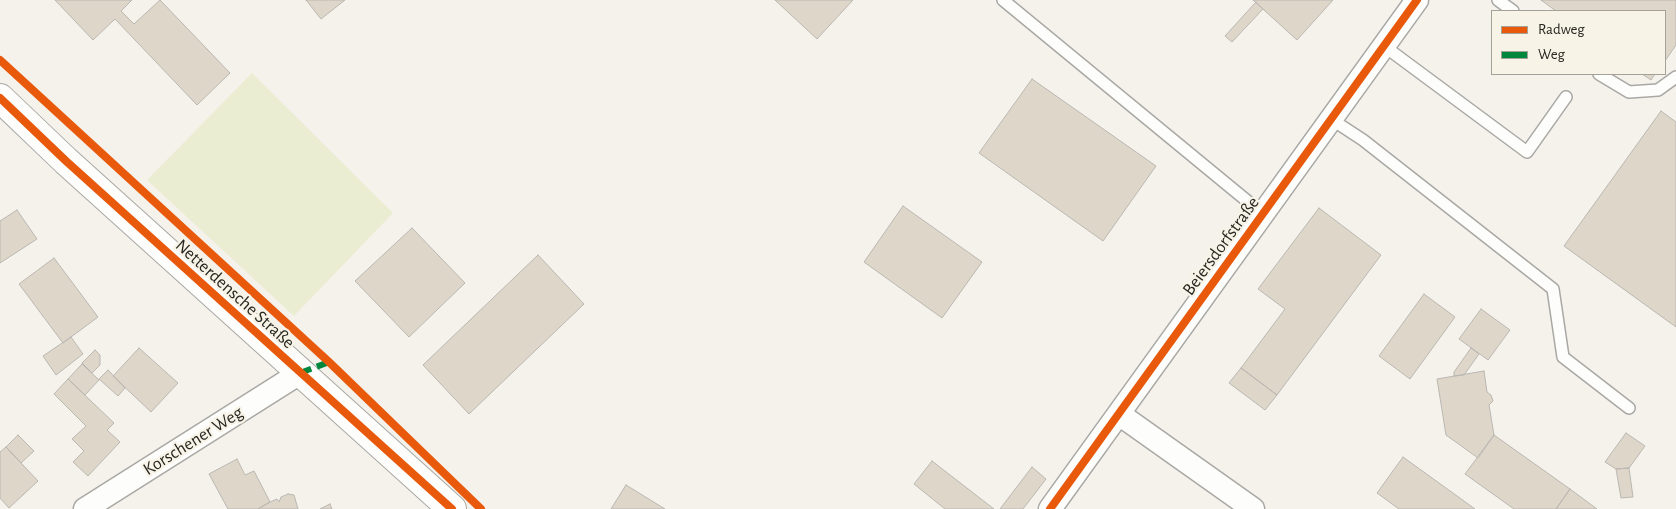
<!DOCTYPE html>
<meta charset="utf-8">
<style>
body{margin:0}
#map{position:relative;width:1676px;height:509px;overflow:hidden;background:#f4f2eb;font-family:"Alegreya Sans",sans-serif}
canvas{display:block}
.legend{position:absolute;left:1491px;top:10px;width:175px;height:65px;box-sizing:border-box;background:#f8f3e7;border:1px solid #a4a198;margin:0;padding:6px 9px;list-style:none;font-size:15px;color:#272621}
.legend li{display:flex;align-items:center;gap:10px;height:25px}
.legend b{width:25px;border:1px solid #a4a198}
</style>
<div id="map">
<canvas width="1676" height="509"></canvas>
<ul class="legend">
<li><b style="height:6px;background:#e8590c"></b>Radweg</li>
<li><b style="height:6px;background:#00873e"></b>Weg</li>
</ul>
</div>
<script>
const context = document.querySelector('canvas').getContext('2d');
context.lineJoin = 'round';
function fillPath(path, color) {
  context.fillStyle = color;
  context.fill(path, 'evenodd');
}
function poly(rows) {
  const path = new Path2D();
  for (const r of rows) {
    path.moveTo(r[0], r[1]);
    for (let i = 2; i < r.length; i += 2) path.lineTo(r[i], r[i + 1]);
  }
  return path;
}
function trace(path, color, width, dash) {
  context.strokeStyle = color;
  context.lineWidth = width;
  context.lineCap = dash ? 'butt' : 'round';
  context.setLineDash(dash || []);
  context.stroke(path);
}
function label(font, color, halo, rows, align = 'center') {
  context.font = font + ' "Alegreya Sans",sans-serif';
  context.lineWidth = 4.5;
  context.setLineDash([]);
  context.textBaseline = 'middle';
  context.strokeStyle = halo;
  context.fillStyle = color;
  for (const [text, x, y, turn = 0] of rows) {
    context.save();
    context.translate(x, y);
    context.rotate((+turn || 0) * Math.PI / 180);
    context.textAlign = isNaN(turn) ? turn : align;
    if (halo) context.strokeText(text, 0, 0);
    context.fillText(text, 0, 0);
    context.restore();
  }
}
fillPath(poly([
 [252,73,393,213,294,316,147,180]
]), '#eaedd2');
const building = poly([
 [55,0,132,0,121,11,134,24,160,0,230,73,197,105,115,19,93,40,55,0],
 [306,0,345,0,321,19,306,0],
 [775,0,853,0,817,39,775,0],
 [1253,0,1333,0,1297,40,1253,0],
 [1541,0,1676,0,1676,45,1665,61,1665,11,1556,11,1541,0],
 [1256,2,1263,9,1232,42,1225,36,1256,2],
 [1642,74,1655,74,1651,80,1642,74],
 [1032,79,1156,166,1103,241,979,153,1032,79],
 [1661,111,1676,122,1676,327,1564,246,1661,111],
 [903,206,982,262,942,318,864,262,903,206],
 [1319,208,1381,255,1277,395,1241,368,1285,309,1258,289,1319,208],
 [17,210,37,239,0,263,0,221,17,210],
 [412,228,465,283,409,337,355,281,412,228],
 [538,255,584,304,469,414,423,365,538,255],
 [54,258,98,317,63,343,19,284,54,258],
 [1424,294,1455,317,1410,379,1379,356,1424,294],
 [1481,309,1510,330,1488,360,1459,339,1481,309],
 [71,337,83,354,56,375,43,356,71,337],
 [139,348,178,383,151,412,113,376,139,348],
 [1471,348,1479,354,1464,375,1454,376,1454,372,1471,348],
 [95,350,100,355,100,365,92,373,82,363,95,350],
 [82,364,99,380,85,395,68,379,82,364],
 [1241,368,1277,395,1265,410,1229,383,1241,368],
 [108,370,125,388,118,396,99,379,108,370],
 [1484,371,1487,392,1491,395,1493,401,1489,405,1494,435,1478,458,1446,435,1437,379,1484,371],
 [68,379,114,423,107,430,120,442,88,476,73,462,84,451,72,439,86,426,54,394,68,379],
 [1626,433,1645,446,1629,468,1616,469,1605,462,1626,433],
 [18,435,34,451,21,463,6,447,18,435],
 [1494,435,1570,489,1556,509,1514,509,1465,474,1494,435],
 [6,447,38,481,9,508,0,498,0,452,6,447],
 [1403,457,1475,509,1399,509,1377,493,1403,457],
 [237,459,245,475,254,471,270,502,258,509,228,509,209,474,237,459],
 [932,461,994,509,945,509,914,484,932,461],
 [1032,467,1046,479,1023,509,1000,509,1032,467],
 [1629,468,1633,497,1621,498,1616,469,1629,468],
 [626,485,665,509,611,509,626,485],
 [1570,489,1597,509,1556,509,1570,489],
 [288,494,294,495,298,509,258,509,270,502,277,499,279,502,281,497,288,494],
 [330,504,332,509,320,509,330,504]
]);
fillPath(building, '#ddd6c9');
trace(building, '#bab7b2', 1);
const service = poly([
 [1003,0,1263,214],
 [1498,0,1513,11],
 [1384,46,1527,152,1566,97],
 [1599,74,1629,92,1658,90,1676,77],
 [1331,119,1363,140,1553,289,1563,357,1629,408]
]);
const minor = poly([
 [1119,414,1253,509],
 [85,509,300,373],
 [1050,509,1417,0]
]);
const tertiary = poly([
 [0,98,66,161,452,509]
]);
trace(service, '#aaa8a4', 14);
trace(minor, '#aaa8a4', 25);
trace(tertiary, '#aaa8a4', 30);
trace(service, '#fdfdfc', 11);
trace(minor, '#fdfdfc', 22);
trace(tertiary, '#fdfdfc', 28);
trace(poly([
 [300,373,329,362]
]), '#00873e', 6, [12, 6]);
trace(poly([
 [0,60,329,362,481,509],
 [0,98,66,161,452,509],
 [1050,509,1417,0]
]), '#e8590c', 8);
label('18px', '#272621', '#f8f3e7', [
 ["Beiersdorfstraße",1221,246,-54],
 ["Netterdensche Straße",235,294,42],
 ["Korschener Weg",193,441,-32]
]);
</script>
